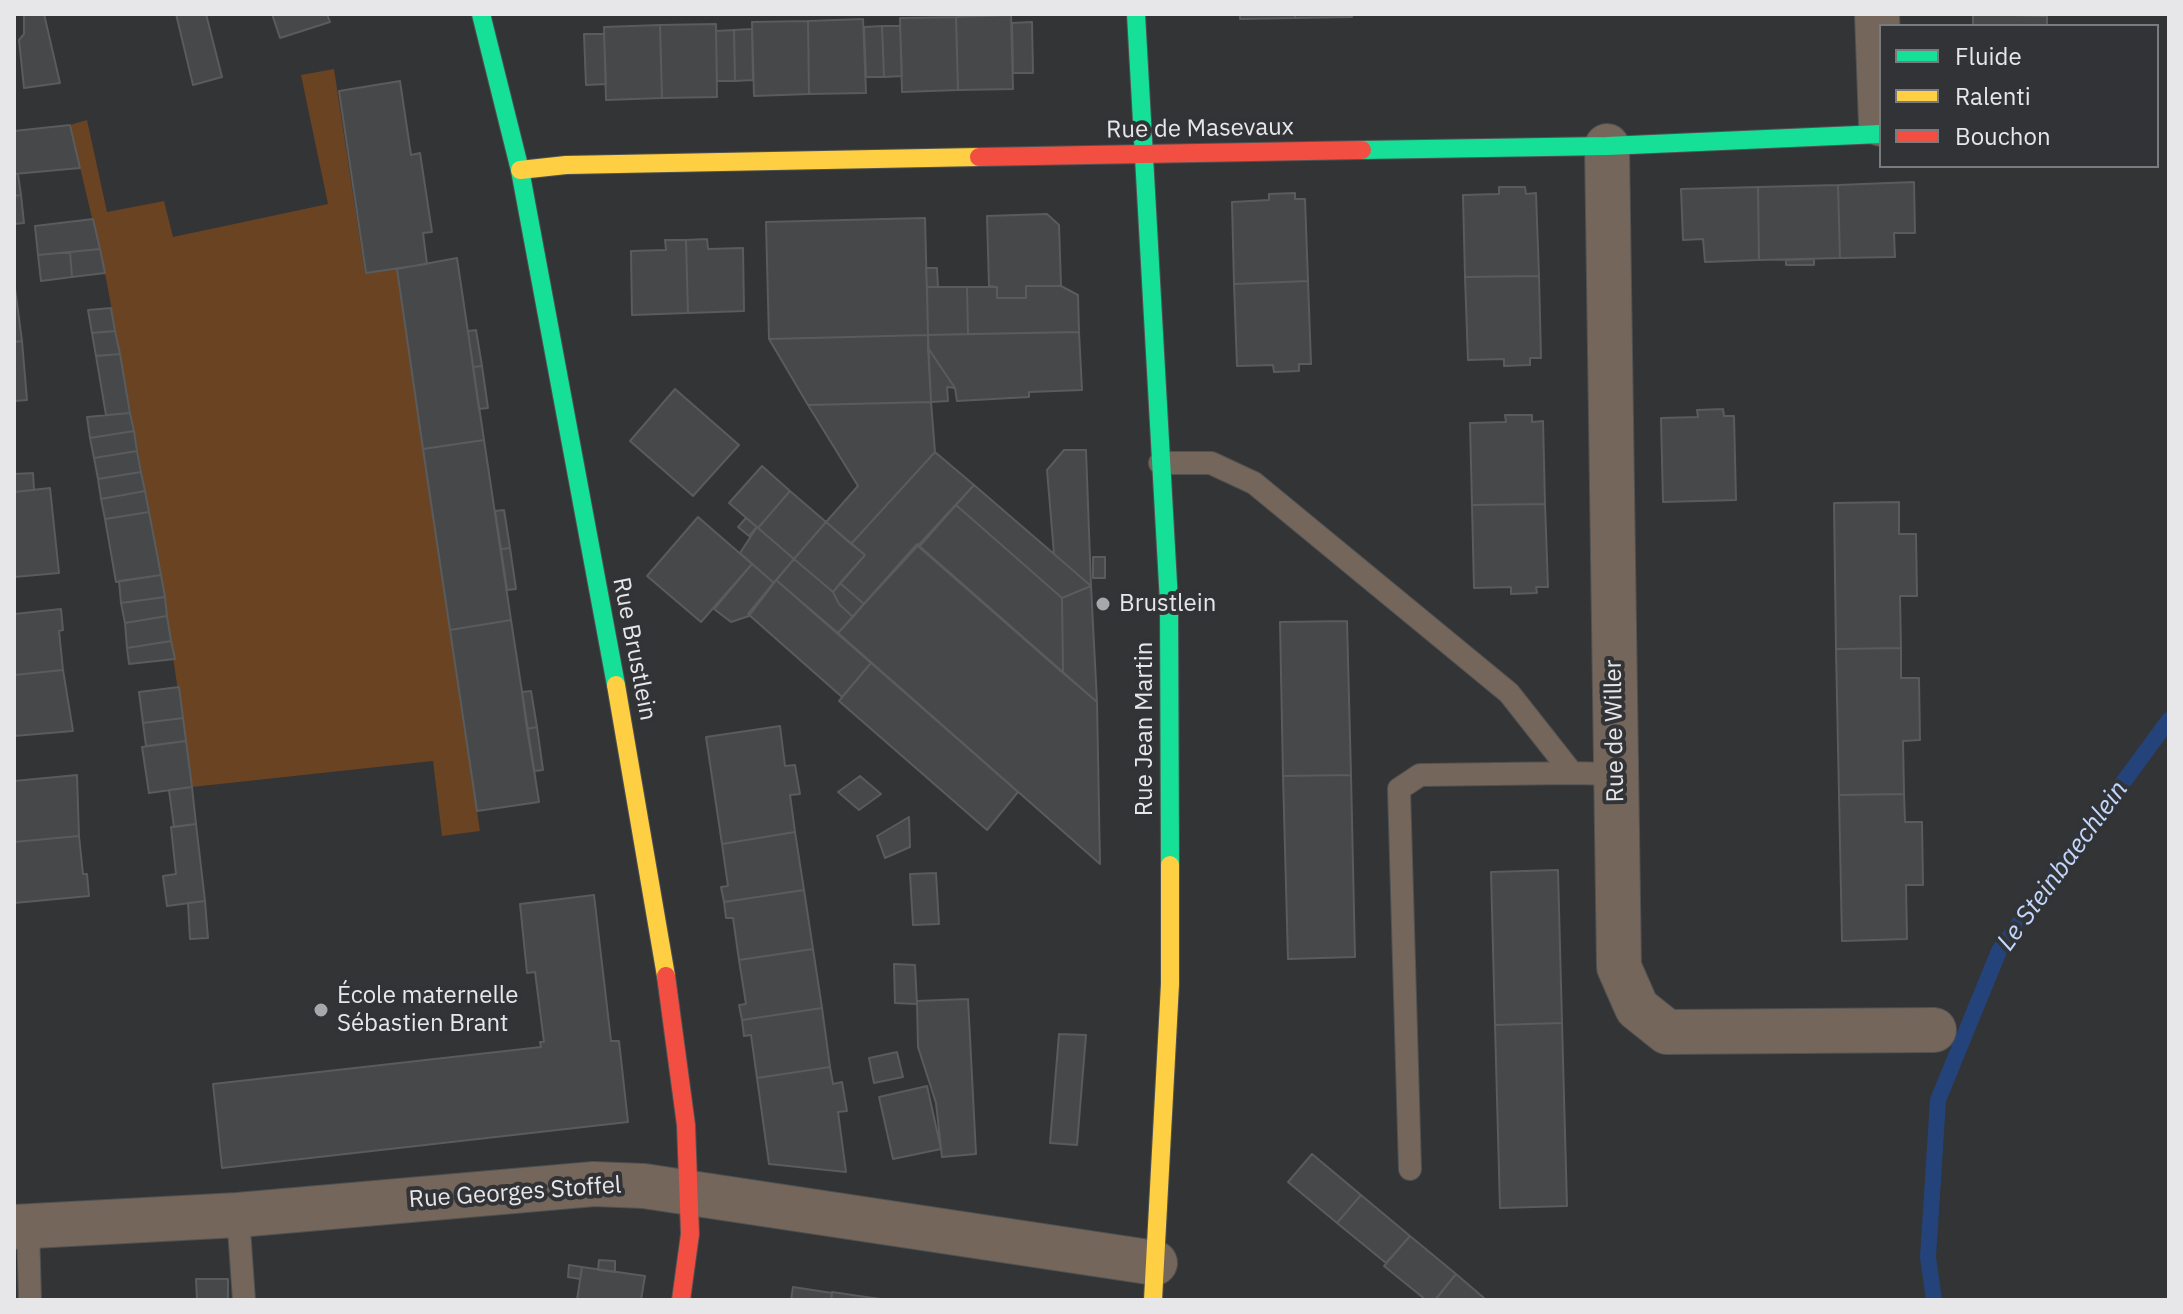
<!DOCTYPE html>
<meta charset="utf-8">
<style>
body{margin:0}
#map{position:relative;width:2183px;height:1314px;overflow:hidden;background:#333435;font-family:"IBM Plex Sans",sans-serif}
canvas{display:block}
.frame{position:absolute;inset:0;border:16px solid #e7e7e9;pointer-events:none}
.legend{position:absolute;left:1879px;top:24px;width:280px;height:144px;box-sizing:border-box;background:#323336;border:2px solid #7a7b7e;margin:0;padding:10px 14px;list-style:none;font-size:24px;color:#e7e7e9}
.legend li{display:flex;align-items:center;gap:16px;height:40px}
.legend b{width:40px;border:2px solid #7a7b7e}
</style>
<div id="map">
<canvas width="2183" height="1314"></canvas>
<div class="frame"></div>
<ul class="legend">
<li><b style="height:10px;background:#16e098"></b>Fluide</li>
<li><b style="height:10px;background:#ffcf43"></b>Ralenti</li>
<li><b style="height:10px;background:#f24e42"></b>Bouchon</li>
</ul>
</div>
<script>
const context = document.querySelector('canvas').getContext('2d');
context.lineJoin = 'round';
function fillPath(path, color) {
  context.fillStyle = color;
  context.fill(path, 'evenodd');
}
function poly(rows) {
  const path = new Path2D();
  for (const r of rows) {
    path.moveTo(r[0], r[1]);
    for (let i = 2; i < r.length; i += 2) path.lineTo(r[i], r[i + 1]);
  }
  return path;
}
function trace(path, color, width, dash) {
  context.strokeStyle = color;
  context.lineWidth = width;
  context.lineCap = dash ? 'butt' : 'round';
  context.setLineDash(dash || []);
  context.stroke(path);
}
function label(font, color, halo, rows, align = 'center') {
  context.font = font + ' "IBM Plex Sans",sans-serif';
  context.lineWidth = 8;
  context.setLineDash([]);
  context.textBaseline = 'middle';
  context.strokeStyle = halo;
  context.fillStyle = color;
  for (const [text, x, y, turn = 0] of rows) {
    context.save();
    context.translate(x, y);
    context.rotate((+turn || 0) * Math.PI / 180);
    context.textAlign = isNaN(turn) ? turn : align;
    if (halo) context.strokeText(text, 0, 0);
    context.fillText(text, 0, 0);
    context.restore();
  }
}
fillPath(poly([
 [334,69,365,273,397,269,480,831,442,836,433,761,192,787,161,575,105,273,70,125,87,120,107,212,164,201,173,237,328,204,301,75]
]), '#6a4322');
trace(poly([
 [1934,1300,1928,1257,1938,1100,1999,951,2169,720]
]), '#25437b', 16);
const building = poly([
 [24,14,44,14,60,83,24,88,19,40,24,34,24,14],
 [176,14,206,14,222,77,193,85,176,14],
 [272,14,327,14,330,22,280,38,272,14],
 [1240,14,1295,14,1295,18,1240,19,1240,14],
 [1295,14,1351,14,1352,17,1295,18,1295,14],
 [1973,14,2047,16,2047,26,1973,26,1973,14],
 [1011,15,1013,89,958,90,956,17,1011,15],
 [956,17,958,90,902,92,900,18,956,17],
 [863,19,866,93,809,94,808,21,863,19],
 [808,21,809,94,754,96,752,22,808,21],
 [1032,22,1033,73,1013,73,1012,23,1032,22],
 [716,24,717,97,662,98,660,25,716,24],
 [660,25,662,98,606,100,604,27,660,25],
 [882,26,884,77,866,77,864,27,882,26],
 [882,26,900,26,902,76,884,77,882,26],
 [752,29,753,80,735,81,734,30,752,29],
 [734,30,735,81,717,81,716,31,734,30],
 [584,34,604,34,606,84,586,85,584,34],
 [400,81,411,155,420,153,432,232,423,233,427,264,366,273,339,91,400,81],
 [70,125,80,168,14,174,14,131,70,125],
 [14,174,18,174,21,195,14,196,14,174],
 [1914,182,1915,233,1894,233,1895,257,1840,258,1838,185,1914,182],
 [1838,185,1840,258,1759,260,1758,187,1838,185],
 [1499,187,1525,187,1526,194,1536,193,1539,276,1465,277,1463,195,1499,194,1499,187],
 [1758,187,1759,260,1705,262,1703,239,1683,240,1681,189,1758,187],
 [1295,193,1295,199,1305,199,1308,281,1234,284,1232,202,1269,200,1269,194,1295,193],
 [21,195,24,223,14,224,14,196,21,195],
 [1047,214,1059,225,1061,286,1026,286,1026,298,997,298,997,287,989,286,987,216,1047,214],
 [925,218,928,335,769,339,766,222,925,218],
 [93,219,100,249,38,255,35,226,93,219],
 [707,239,708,249,743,248,744,311,688,313,686,240,707,239],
 [665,240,686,240,688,313,632,315,631,251,666,250,665,240],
 [100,249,105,273,72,277,70,252,100,249],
 [70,252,72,277,41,281,38,255,70,252],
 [457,258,484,440,423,449,397,269,457,258],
 [1814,259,1814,265,1786,265,1786,260,1814,259],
 [926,268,937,268,938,287,927,287,926,268],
 [1539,276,1541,358,1530,358,1530,365,1504,366,1504,359,1468,360,1465,277,1539,276],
 [14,281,22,341,14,342,14,281],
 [1308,281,1311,364,1299,364,1299,371,1274,372,1273,365,1237,366,1234,284,1308,281],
 [1026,286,1061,286,1078,295,1079,332,968,334,967,287,997,287,997,298,1026,298,1026,286],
 [927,287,967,287,968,334,928,335,927,287],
 [111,308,115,331,92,333,88,310,111,308],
 [476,330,482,366,473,367,468,331,476,330],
 [115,331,120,354,96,356,92,333,115,331],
 [1079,332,1082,390,1029,392,1029,397,957,401,955,388,928,348,928,335,1079,332],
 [928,335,931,402,808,405,769,339,928,335],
 [22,341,27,400,14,401,14,342,22,341],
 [928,348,955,388,947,387,948,401,931,402,928,348],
 [120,354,130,413,106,415,96,356,120,354],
 [482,366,488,408,479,409,473,367,482,366],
 [675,389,739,445,693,496,630,441,675,389],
 [931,402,935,452,851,544,826,522,858,486,808,405,931,402],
 [1723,409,1724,416,1734,416,1736,500,1663,502,1661,418,1698,417,1697,410,1723,409],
 [130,413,134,431,90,438,87,417,130,413],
 [1505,415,1532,415,1532,422,1543,421,1545,504,1472,505,1470,423,1506,422,1505,415],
 [134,431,137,451,94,458,90,438,134,431],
 [484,440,511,620,450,630,423,449,484,440],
 [1064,450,1086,450,1091,586,1054,554,1047,470,1064,450],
 [137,451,141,472,98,479,94,458,137,451],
 [935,452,974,485,864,604,840,583,865,555,851,544,935,452],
 [762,466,790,491,758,528,729,503,762,466],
 [141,472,145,491,101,499,98,479,141,472],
 [33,473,34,490,14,492,14,474,33,473],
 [974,485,1054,554,1091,586,1062,598,956,505,974,485],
 [50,488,59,573,14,577,14,492,50,488],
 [145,491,149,512,105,519,101,499,145,491],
 [790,491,826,522,794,559,758,528,790,491],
 [1899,502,1899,534,1916,534,1917,596,1900,596,1901,648,1836,649,1834,503,1899,502],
 [1545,504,1548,587,1536,587,1537,593,1511,594,1511,587,1474,588,1472,505,1545,504],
 [956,505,1062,598,1063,673,919,547,956,505],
 [504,510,510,548,501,549,495,511,504,510],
 [149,512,161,575,116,582,105,519,149,512],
 [698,517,752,564,701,622,647,576,698,517],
 [746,518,757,527,749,536,738,527,746,518],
 [826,522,865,555,833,592,794,559,826,522],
 [757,527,794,559,774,583,740,553,757,527],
 [917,544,1097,702,1100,864,838,633,917,544],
 [510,548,516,589,507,590,501,549,510,548],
 [1093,557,1105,557,1105,578,1093,578,1093,557],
 [794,559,833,592,839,604,853,617,838,633,776,580,794,559],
 [752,564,774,583,749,616,731,622,714,609,752,564],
 [161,575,165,597,121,603,119,581,161,575],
 [776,580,871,663,842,697,748,614,776,580],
 [840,583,864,604,853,617,839,604,833,592,840,583],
 [1091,586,1097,702,1063,673,1062,598,1091,586],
 [165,597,167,616,125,623,121,603,165,597],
 [61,609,63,630,59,631,63,670,14,675,14,614,61,609],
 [167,616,171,641,127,648,125,623,167,616],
 [511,620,539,802,477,811,450,630,511,620],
 [1347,621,1351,775,1283,776,1280,622,1347,621],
 [171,641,175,659,129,664,127,648,171,641],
 [1901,648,1901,678,1919,678,1920,740,1903,741,1904,794,1839,795,1836,649,1901,648],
 [871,663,1018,792,987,830,839,701,871,663],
 [63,670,73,731,14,736,14,675,63,670],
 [179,687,183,718,143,723,139,692,179,687],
 [531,691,537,727,527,729,522,692,531,691],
 [183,718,186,741,146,746,143,723,183,718],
 [780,726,785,766,795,765,800,794,790,795,795,832,722,844,706,737,780,726],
 [537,727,543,770,534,771,527,729,537,727],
 [186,741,192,787,149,793,142,747,186,741],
 [77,775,79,836,14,842,14,781,77,775],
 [1351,775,1355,957,1288,959,1283,776,1351,775],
 [860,776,881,794,859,810,838,792,860,776],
 [192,787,196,824,174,827,169,790,192,787],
 [1904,794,1905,822,1922,822,1923,885,1906,885,1907,939,1842,941,1839,795,1904,794],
 [909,817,910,847,885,858,877,836,909,817],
 [196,824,205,901,167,906,163,876,176,874,171,827,196,824],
 [795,832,804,890,724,902,721,887,728,886,722,844,795,832],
 [79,836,83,874,87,874,89,896,14,903,14,842,79,836],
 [1558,870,1562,1023,1495,1025,1491,872,1558,870],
 [936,873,939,924,913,925,910,874,936,873],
 [804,890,813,949,739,960,733,918,726,918,724,902,804,890],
 [594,895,611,1041,619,1041,628,1122,222,1168,213,1084,541,1047,540,1042,544,1042,535,972,527,973,520,904,594,895],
 [205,901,208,938,190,939,188,903,205,901],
 [813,949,822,1008,742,1020,739,1005,746,1004,739,960,813,949],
 [894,964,915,965,917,1004,895,1003,894,964],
 [968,999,976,1154,942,1157,936,1103,918,1047,917,1001,968,999],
 [822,1008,830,1067,757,1078,751,1035,744,1036,742,1020,822,1008],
 [1562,1023,1567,1206,1500,1208,1495,1025,1562,1023],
 [1059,1034,1086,1035,1077,1145,1050,1143,1059,1034],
 [897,1052,903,1077,874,1083,869,1058,897,1052],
 [830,1067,833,1084,842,1082,847,1111,838,1112,846,1172,769,1164,757,1078,830,1067],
 [927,1086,941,1149,893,1159,879,1097,927,1086],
 [1312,1154,1361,1195,1337,1223,1288,1182,1312,1154],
 [1361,1195,1410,1236,1386,1263,1337,1223,1361,1195],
 [1410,1236,1456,1274,1435,1300,1426,1300,1384,1266,1410,1236],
 [599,1260,615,1261,615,1272,598,1270,599,1260],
 [569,1265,582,1267,580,1279,568,1277,569,1265],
 [582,1267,645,1276,641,1300,577,1300,582,1267],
 [1456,1274,1484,1298,1482,1300,1435,1300,1456,1274],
 [196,1279,228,1279,228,1300,197,1300,196,1279],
 [793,1287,832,1293,831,1300,791,1300,793,1287],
 [832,1292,866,1297,888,1300,831,1300,832,1292]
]);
fillPath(building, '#474849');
trace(building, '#5a5b5c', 2);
const lane = poly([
 [1160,463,1211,463,1254,483,1509,693,1572,773,1616,774],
 [1410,1169,1399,789,1420,775,1572,773],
 [238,1215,244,1300],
 [28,1227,30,1300]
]);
const street = poly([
 [1877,14,1881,124],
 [1607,146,1619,967,1637,1008,1667,1032,1934,1030],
 [14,1227,238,1215,594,1184,644,1186,1155,1263]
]);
const fast = poly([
 [481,14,520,170,616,685],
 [1136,14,1169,602,1170,865],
 [1362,150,1607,146,1881,134]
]);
const slow = poly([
 [520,170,566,165,979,157],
 [616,685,666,976],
 [1153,1300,1170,984,1170,865]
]);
const jam = poly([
 [979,157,1362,150],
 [666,976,686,1125,690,1234,681,1300]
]);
trace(lane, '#505152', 24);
trace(street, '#505152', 46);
trace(fast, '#505152', 20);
trace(slow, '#505152', 20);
trace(jam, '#505152', 20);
trace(lane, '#74665b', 22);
trace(street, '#74665b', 44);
trace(fast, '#16e098', 18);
trace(slow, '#ffcf43', 18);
trace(jam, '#f24e42', 18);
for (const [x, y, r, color] of [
 [1103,604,8,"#a8a8aa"],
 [321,1010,8,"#a8a8aa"]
]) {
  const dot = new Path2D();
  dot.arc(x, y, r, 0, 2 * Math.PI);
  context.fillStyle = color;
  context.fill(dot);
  trace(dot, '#323336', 3);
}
label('24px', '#e7e7e9', '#323336', [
 ["Rue de Masevaux",1200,129,-1],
 ["Rue Brustlein",634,649,79],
 ["Rue Jean Martin",1145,729,-90],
 ["Rue de Willer",1615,731,-91],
 ["Rue Georges Stoffel",515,1193,-4]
]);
label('24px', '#e7e7e9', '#323336', [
 ["Brustlein",1119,604],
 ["École maternelle",337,996],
 ["Sébastien Brant",337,1024]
], 'left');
label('italic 26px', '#c2d7fc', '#323336', [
 ["Le Steinbaechlein",2063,866,-54]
]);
</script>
